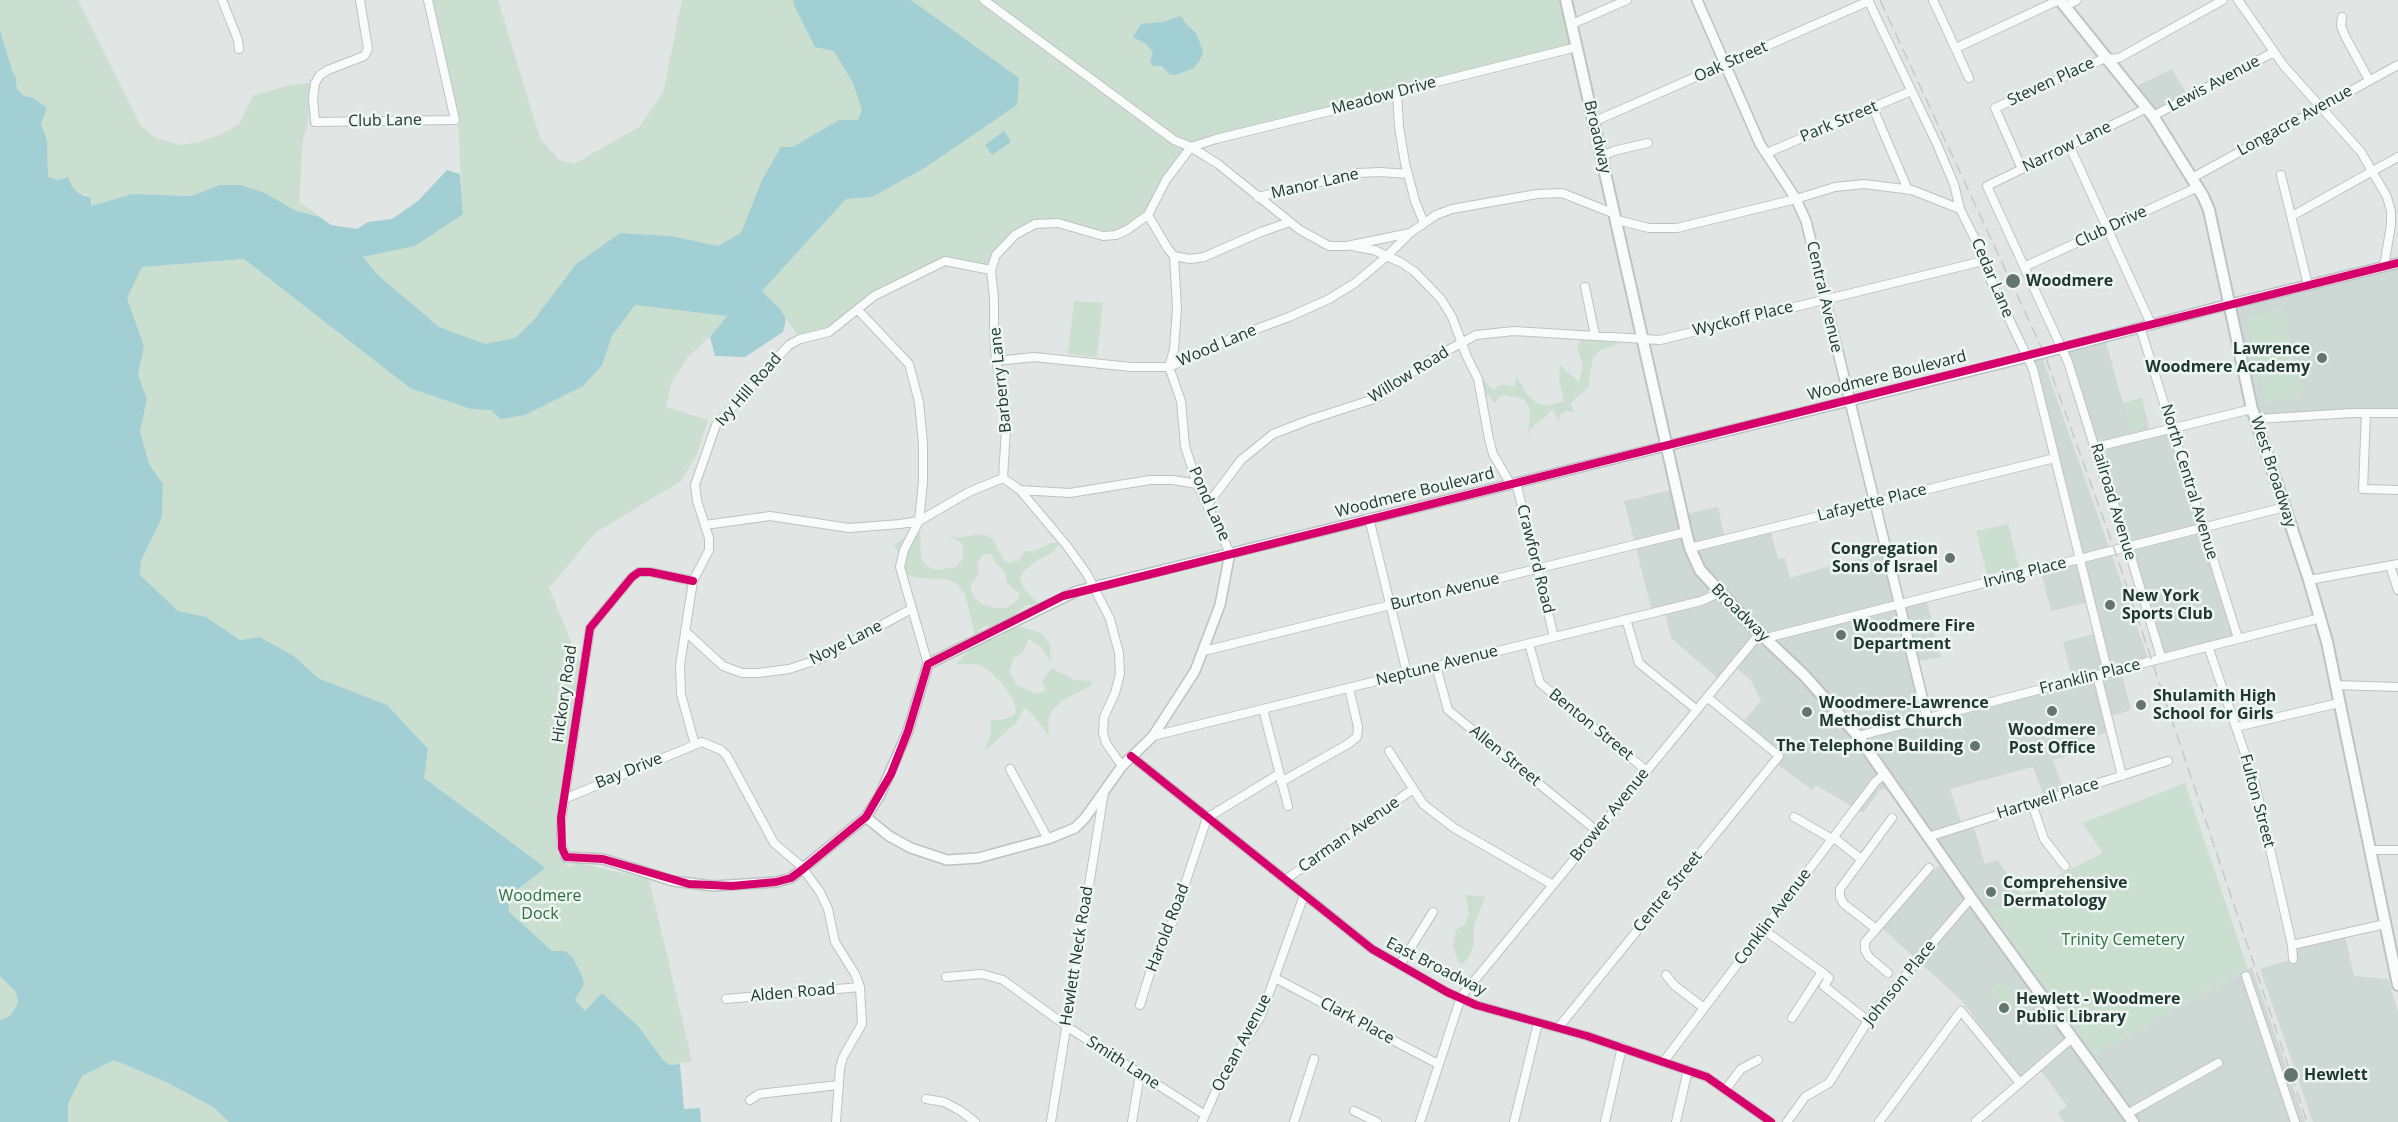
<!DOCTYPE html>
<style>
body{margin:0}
canvas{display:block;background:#e1e6e4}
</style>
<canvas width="2398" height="1122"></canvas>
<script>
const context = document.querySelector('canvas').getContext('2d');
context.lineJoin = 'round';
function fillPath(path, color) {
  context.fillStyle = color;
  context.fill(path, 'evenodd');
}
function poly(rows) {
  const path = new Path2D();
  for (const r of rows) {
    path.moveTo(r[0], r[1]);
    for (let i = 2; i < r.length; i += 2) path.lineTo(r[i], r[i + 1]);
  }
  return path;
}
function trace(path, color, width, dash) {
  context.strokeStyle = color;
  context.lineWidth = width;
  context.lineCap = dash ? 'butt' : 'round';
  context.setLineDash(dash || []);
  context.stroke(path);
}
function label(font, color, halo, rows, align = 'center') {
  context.font = font + ' "Open Sans",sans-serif';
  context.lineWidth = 5;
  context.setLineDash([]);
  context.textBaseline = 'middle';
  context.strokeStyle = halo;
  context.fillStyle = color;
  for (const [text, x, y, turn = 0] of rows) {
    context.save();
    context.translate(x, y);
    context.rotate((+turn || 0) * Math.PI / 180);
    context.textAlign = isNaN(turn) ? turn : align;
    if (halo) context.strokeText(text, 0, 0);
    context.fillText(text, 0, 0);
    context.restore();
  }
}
fillPath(poly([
 [2172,69,2188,96,2155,116,2135,87],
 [2398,267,2398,408,2372,408,2260,415,2235,308],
 [2104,336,2123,403,2142,398,2150,433,2174,426,2238,638,2161,657,2106,484,2059,347],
 [2041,354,2150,664,2121,671,2131,710,2108,717,2111,731,2077,742,2081,752,2053,760,2065,794,2045,800,2033,767,1950,789,1962,825,1972,821,1985,864,1997,860,2022,894,1989,910,2094,1054,2252,967,2305,1122,2064,1122,2058,1113,2067,1106,2038,1067,2021,1081,1962,1001,1881,927,1918,883,1940,865,1887,788,1880,790,1863,813,1816,785,1812,790,1774,762,1777,756,1741,725,1761,700,1751,680,1733,666,1721,681,1671,638,1664,609,1652,611,1624,501,1676,489,1682,515,1718,507,1725,540,1770,529,1778,559,1785,558,1790,578,1837,564,1887,553,1899,603,1925,595,1941,657,1913,662,1928,714,2072,680,2063,642,2098,633,2090,602,2051,611,2040,568,2081,559,2028,356],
 [2344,931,2354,976,2388,979,2398,1012,2398,1122,2313,1122,2260,969,2293,959,2289,943]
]), '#ced8d4');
fillPath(poly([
 [0,0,78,0,141,126,156,138,179,145,199,142,222,134,239,124,253,96,286,86,315,82,309,98,308,122,303,139,299,202,320,217,296,211,265,193,241,185,220,185,191,196,132,194,90,206,86,194,78,193,71,185,59,180,48,177,47,140,41,124,47,108,34,98,24,96,17,89,16,78,12,70,0,30],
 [430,0,498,0,540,138,559,160,574,164,639,127,663,93,682,0,1561,0,1572,45,1191,147,1143,216,1108,236,1047,222,1026,228,1008,242,991,270,939,263,866,301,839,326,800,339,780,309,718,246,671,236,620,233,576,264,533,321,514,339,485,345,477,408,491,410,602,365,612,336,635,305,727,316,710,337,687,358,672,382,666,407,708,420,697,454,681,481,595,533,549,588,582,668,560,818,560,855,568,867,578,863,649,879,692,1061,670,1065,663,1060,639,1027,602,994,585,1011,575,1000,565,951,552,951,508,912,508,897,544,869,542,865,424,778,387,705,318,678,294,656,261,637,240,640,206,617,178,611,140,575,141,561,162,517,163,484,149,464,140,431,147,399,138,375,144,346,127,298,142,267,244,259,318,315,480,344,439,327,378,275,363,257,415,246,463,213,458,123],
 [1074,301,1103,303,1097,357,1068,354],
 [2282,308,2302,395,2266,403,2246,317],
 [1586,338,1608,340,1619,344,1601,350,1593,357,1588,387,1570,404,1575,413,1566,411,1561,414,1558,421,1553,409,1542,420,1535,424,1528,434,1530,413,1528,405,1523,399,1505,395,1499,397,1495,403,1483,390,1483,379,1493,390,1499,385,1509,385,1515,387,1516,375,1526,393,1537,403,1546,406,1564,401,1559,381,1560,365,1579,382,1583,365,1577,349,1580,340],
 [2141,399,2147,426,2131,430,2124,404],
 [2008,524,2019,567,1987,575,1976,531],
 [920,532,921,559,930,568,938,570,956,567,963,558,963,546,959,541,946,534,958,538,980,534,987,536,993,539,1004,560,1009,563,1019,560,1025,551,1035,551,1051,543,1060,543,1052,553,1036,561,1024,571,1020,579,1024,589,1038,603,1035,605,1026,605,1010,619,998,622,994,628,984,626,975,635,964,592,956,583,946,579,918,578,910,576,904,573,898,563,898,552,894,545,906,537],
 [987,554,992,554,994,561,1005,572,1007,583,1020,594,1016,602,1005,608,997,608,982,604,974,597,970,586,979,573,977,564,983,555],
 [1022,627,1041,633,1050,644,1051,661,1041,647,1029,639,1022,653,1014,658,1009,672,1017,685,1037,694,1046,690,1042,682,1051,668,1075,680,1093,681,1090,686,1062,701,1051,712,1048,722,1049,736,1032,714,1024,708,1017,722,985,751,991,733,991,720,1001,720,1013,716,1016,712,1014,701,1002,683,984,667,975,664,956,664,970,650,983,642,998,638,1013,628],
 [2185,783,2248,969,2094,1054,1989,910,2103,853,2082,823],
 [1465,895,1485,897,1474,925,1474,945,1470,955,1464,963,1459,963,1453,946,1456,930,1465,924,1469,914],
 [0,976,16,992,18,1003,10,1016,0,1020],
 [1997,984,2010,985,2017,993,2002,1005,1990,990],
 [114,1060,166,1082,213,1107,229,1122,68,1122,68,1104,82,1076]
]), '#cadfd0');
fillPath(poly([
 [794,0,911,0,1019,78,1017,105,926,167,872,197,846,199,762,291,780,309,786,319,783,332,745,357,715,356,710,337,727,316,635,305,612,336,602,365,583,386,525,415,501,419,491,410,471,409,410,388,244,259,142,267,127,298,144,346,138,375,147,399,140,431,149,464,163,484,162,517,141,561,140,575,178,611,206,617,240,640,260,637,294,656,318,678,387,705,428,749,424,778,542,865,545,868,508,897,509,912,552,951,565,951,573,958,582,976,584,984,575,1000,585,1011,602,993,639,1027,663,1060,670,1065,680,1064,684,1109,700,1108,701,1122,229,1122,213,1107,166,1082,114,1060,82,1076,68,1104,68,1122,0,1122,0,1020,10,1016,18,1003,16,992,0,976,0,30,12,70,16,78,17,89,24,96,34,98,47,108,41,124,47,140,48,177,59,180,68,177,71,185,78,193,91,198,91,206,132,194,191,196,220,185,241,185,265,193,296,211,320,217,331,225,357,229,368,222,392,219,418,201,447,170,460,174,463,214,415,246,363,257,378,275,439,327,485,344,515,338,533,321,576,264,620,233,671,236,718,246,741,233,762,180,781,147,793,147,839,120,858,120,862,110,853,83,834,51,815,47,793,3],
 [1181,16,1187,25,1196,33,1203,51,1200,60,1194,68,1175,75,1169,74,1162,66,1153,66,1150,62,1153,52,1146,44,1133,37,1141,24,1163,22],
 [1004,131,1011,142,992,155,985,145]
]), '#a2cfd4');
const minor = poly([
 [222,0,238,40,239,49],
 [360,0,368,49,364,56,328,70,320,75,315,83,313,98,315,122,455,120,428,0],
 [984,0,1174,140,1191,147,1218,164,1300,230,1329,246,1347,246,1410,233,1436,215,1452,209,1537,194,1562,193,1615,214],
 [1868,0,1936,142,1954,184,1960,209,1979,247,1991,281,2033,369,2108,673],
 [1933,0,1969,78],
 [2238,0,2284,66,2361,152,2387,197,2391,211,2391,225,2384,266],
 [2066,6,2077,0],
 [2342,17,2341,26,2345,36,2369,80],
 [1572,24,1627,0],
 [1956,48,2059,0],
 [1397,93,1399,127,1405,163,1415,201,1424,223],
 [1873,108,1908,190],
 [2147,108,1987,186,2068,362,2106,484,2118,514,2161,657],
 [2153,116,2274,52],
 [1593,122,1869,1],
 [1191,147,1216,139,1375,100,1433,83,1577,47],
 [2070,147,2151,324],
 [1767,153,1911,91],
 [1602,157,1613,151,1648,143],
 [2022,169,1995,108,2103,59,2119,58,2223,0],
 [2281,175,2308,285],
 [2192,178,2398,65],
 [1258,197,1357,173,1380,172,1408,174],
 [1148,215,1168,249,1174,256,1177,308,1174,349,1169,367,1181,401,1185,446,1197,484,1230,553],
 [2292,216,2398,157],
 [1617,220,1649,228,1677,228,1796,199,1835,187,1864,184,1912,190,1960,209],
 [1356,247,1374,250,1402,263,1415,272,1441,299,1452,317,1467,357,1478,379,1489,439,1493,454,1510,483],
 [1174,256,1190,259,1204,257,1261,232,1290,222],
 [2024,267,2198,187],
 [1585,287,1595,335],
 [858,310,909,364,919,402,923,444,923,482,919,521,904,550,900,567,928,664],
 [2140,327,2238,638],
 [996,361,1034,357,1131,367,1169,367,1235,337,1289,317,1329,299,1355,283,1386,257,1409,234],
 [2366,413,2363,489,2398,490],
 [2257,419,2352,413,2398,413],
 [2096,447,2252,409],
 [1003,478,1007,412,996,361,994,334,994,298,991,270,996,255,1015,235,1035,224,1058,223,1103,236,1116,235,1127,230,1148,215,1166,180,1191,147],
 [1003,478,1020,490,1067,546,1087,574,1110,619,1119,653,1120,674,1115,693,1104,717,1103,733,1106,743,1122,766],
 [1516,482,1554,637],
 [1020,490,1070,493,1150,480,1173,480,1197,484],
 [1208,504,1241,460,1273,434,1309,420,1377,398,1428,361,1476,335,1514,331,1660,340,1983,261],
 [1369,518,1407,673],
 [705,525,770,516,849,528,900,524,919,521,969,492,1003,478],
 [1690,548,2055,458],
 [2390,566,2398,590],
 [2309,580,2398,564],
 [1626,619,1639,663,1697,710],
 [685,631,723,666,742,673,758,673,789,669,820,659,911,609],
 [1766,638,2285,507],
 [1529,644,1540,683,1647,771],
 [2208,646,2255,783,2292,945,2293,959],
 [1204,651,1686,532],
 [1436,666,1448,710,1597,831],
 [2097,675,2122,776],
 [2335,685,2398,687],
 [1263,709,1288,806],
 [2236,727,2339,703],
 [1153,736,1701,601,1719,593],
 [1858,736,2320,618],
 [695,745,681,694,680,665,693,581,709,550,709,538,697,501,695,485,716,425,789,345,800,339,829,332,874,296,945,261,991,270],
 [1389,751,1423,804,1454,828,1553,885],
 [1131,756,1372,949,1447,992,1476,1005,1587,1036,1707,1077,1771,1122],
 [1010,769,1048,839],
 [1281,782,1348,744,1357,737,1358,727,1349,688],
 [564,799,702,742,721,750,727,756,774,843,801,866,820,892,828,909,835,942,855,974,860,987,862,1024,843,1057,840,1068,836,1122],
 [2032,804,2044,839,2065,866],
 [1794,817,1832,839],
 [1833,837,1861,859],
 [1928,837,2168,761],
 [2370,850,2398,850],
 [566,857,561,843,561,822,590,628,632,577,639,572,650,572,693,581],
 [1285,880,1413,789],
 [1875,928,1844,904,1840,897,1840,889,1892,818],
 [1764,930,1822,972,1829,978,1824,986,1868,1021],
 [2292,945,2385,924],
 [1400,965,1433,912],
 [1888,973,1869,957,1865,950,1865,942,1929,868],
 [1666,975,1674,985,1704,1008],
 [2246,976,2295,1122],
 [946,977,982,974,1003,980,1069,1028,1205,1115],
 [1275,978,1438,1064],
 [726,999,860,987],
 [1140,1005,1154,960,1170,929,1207,818,1279,774],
 [1792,1018,1822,972],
 [1558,1028,1779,756,1707,697],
 [1664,1061,1876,781,1884,775],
 [1726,1089,1741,1069,1758,1060],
 [926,1099,944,1102,961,1111,975,1122],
 [750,1100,759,1094,838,1085],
 [1354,1111,1377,1122],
 [2127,1114,2218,1063],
 [1976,1121,2072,1038],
 [1051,1122,1104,792],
 [1132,1122,1140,1074],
 [1202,1122,1222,1077,1261,1016,1304,895],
 [1294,1122,1314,1059],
 [1420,1122,1461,997,1760,633],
 [1514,1122,1538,1023],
 [1605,1122,1622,1047],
 [1676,1122,1688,1070],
 [1787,1122,1805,1097,1829,1083,1873,1013,1971,898],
 [1879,1122,1961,1011,2019,1082]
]);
const tertiary = poly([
 [1697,0,1760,144,1796,199,1806,221,1927,717],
 [866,817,889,836,911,848,947,860,978,858,1048,839,1075,828,1085,818,1122,766,1153,736,1195,671,1220,605,1230,553],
 [566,857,603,859,673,881,713,886,776,882,791,878,866,817,880,795,908,731,928,664,1077,591,2044,353,2218,307,2398,263]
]);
const secondary = poly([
 [1566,0,1686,532,1690,548,1700,570,1744,618,1804,675,1858,736,1971,898,2133,1122],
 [2060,0,2153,116,2203,196,2209,210,2252,409,2309,580,2327,642,2398,985]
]);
trace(minor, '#bec3c1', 10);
trace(tertiary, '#bec3c1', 12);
trace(secondary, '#bdc4c1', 14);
trace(minor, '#fafbfb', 8);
trace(tertiary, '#fafbfb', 9);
trace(secondary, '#fafbfb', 10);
trace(poly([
 [1880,0,2044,353,2115,551,2307,1122]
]), '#c5c9c8', 1.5, [12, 6]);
trace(poly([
 [693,581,650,572,639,572,632,577,590,628,561,818,562,848,566,857,603,859,689,884,732,886,776,882,791,878,803,869,866,817,891,774,908,731,928,664,1063,596,2398,263],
 [1131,756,1372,949,1447,992,1476,1005,1587,1036,1707,1077,1771,1122]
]), '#d6006c', 8);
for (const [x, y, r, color] of [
 [2013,281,8,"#647570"],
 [2322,358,6,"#647570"],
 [1950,558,6,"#647570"],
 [2110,605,6,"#647570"],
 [1841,635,6,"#647570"],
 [2141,705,6,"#647570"],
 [2052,711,6,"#647570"],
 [1807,712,6,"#647570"],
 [1975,746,6,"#647570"],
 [1991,892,6,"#647570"],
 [2004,1008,6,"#647570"],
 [2291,1075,8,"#647570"]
]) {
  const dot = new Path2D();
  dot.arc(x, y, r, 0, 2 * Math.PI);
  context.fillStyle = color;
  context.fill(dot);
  trace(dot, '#eef6f2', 2);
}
label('16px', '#203831', '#eef6f2', [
 ["Oak Street",1731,62,-24],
 ["Steven Place",2051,82,-25],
 ["Lewis Avenue",2214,84,-28],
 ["Meadow Drive",1384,96,-15],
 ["Club Lane",385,121,-1],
 ["Longacre Avenue",2295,121,-29],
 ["Park Street",1839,122,-23],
 ["Broadway",1597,137,77],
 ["Narrow Lane",2067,147,-26],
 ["Manor Lane",1315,184,-13],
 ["Club Drive",2111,227,-25],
 ["Cedar Lane",1992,278,67],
 ["Central Avenue",1824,297,77],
 ["Wyckoff Place",1743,319,-14],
 ["Wood Lane",1217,346,-23],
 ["Willow Road",1409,375,-32],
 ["Woodmere Boulevard",1887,376,-14],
 ["Barberry Lane",1001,380,-96],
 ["Ivy Hill Road",749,390,-49],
 ["West Broadway",2273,472,72],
 ["North Central Avenue",2189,482,73],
 ["Woodmere Boulevard",1415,493,-14],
 ["Railroad Avenue",2113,502,73],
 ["Lafayette Place",1872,503,-14],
 ["Pond Lane",1209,504,66],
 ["Crawford Road",1535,559,76],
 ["Irving Place",2025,573,-14],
 ["Burton Avenue",1445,592,-14],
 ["Broadway",1740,613,45],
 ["Noye Lane",846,643,-27],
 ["Neptune Avenue",1437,666,-14],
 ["Franklin Place",2090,677,-14],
 ["Hickory Road",565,694,-82],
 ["Benton Street",1591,725,39],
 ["Allen Street",1505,756,39],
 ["Bay Drive",629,771,-22],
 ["Hartwell Place",2048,799,-17],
 ["Fulton Street",2257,801,75],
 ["Brower Avenue",1610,815,-51],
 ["Carman Avenue",1349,835,-35],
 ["Centre Street",1668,892,-51],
 ["Conklin Avenue",1773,917,-53],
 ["Harold Road",1168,928,-69],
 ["Hewlett Neck Road",1077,956,-81],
 ["East Broadway",1436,967,27],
 ["Johnson Place",1900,983,-51],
 ["Alden Road",793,993,-5],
 ["Clark Place",1357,1021,28],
 ["Ocean Avenue",1242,1043,-62],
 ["Smith Lane",1123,1063,33]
]);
label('bold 16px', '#203831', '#eef6f2', [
 ["Woodmere",2026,281],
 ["Lawrence",2310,349,"right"],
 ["Woodmere Academy",2310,367,"right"],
 ["Congregation",1938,549,"right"],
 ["Sons of Israel",1938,567,"right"],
 ["New York",2122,596],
 ["Sports Club",2122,614],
 ["Woodmere Fire",1853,626],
 ["Department",1853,644],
 ["Shulamith High",2153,696],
 ["School for Girls",2153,714],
 ["Woodmere-Lawrence",1819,703],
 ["Methodist Church",1819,721],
 ["Woodmere",2052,730,"center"],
 ["Post Office",2052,748,"center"],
 ["The Telephone Building",1963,746,"right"],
 ["Comprehensive",2003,883],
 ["Dermatology",2003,901],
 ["Hewlett - Woodmere",2016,999],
 ["Public Library",2016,1017],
 ["Hewlett",2304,1075]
], 'left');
label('16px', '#2c6d42', '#eef6f2', [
 ["Woodmere",540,896],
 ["Dock",540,914],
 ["Trinity Cemetery",2123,940]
]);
</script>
